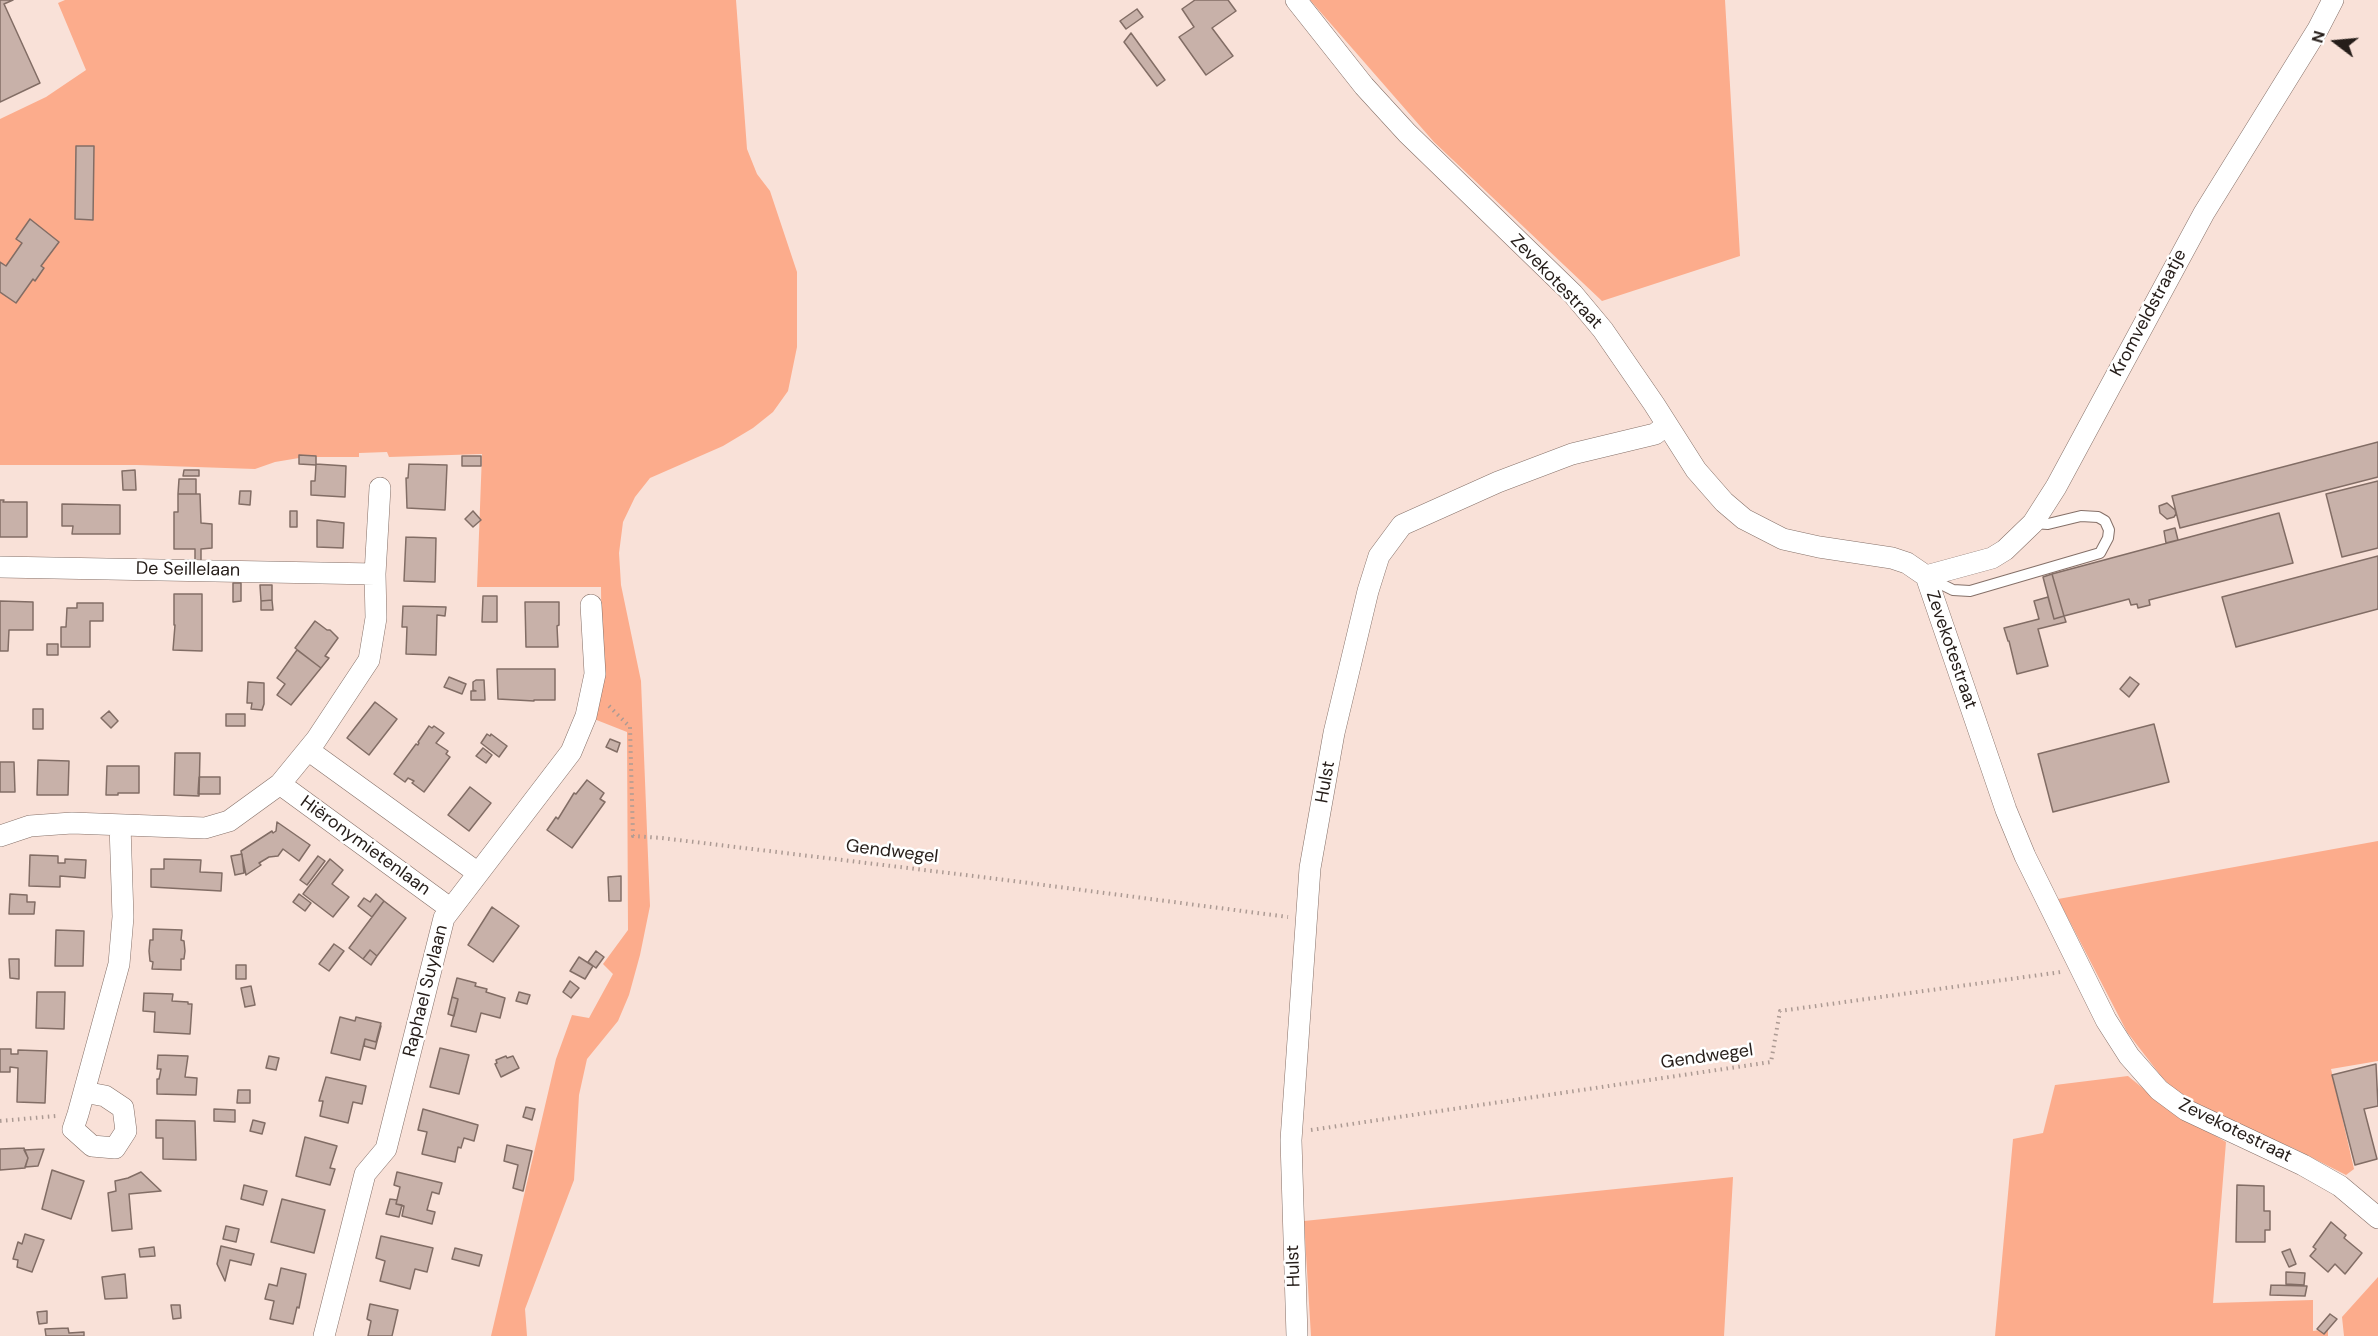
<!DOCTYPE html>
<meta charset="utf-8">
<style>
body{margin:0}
#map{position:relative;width:2378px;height:1336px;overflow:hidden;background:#f9e1d8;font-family:"DM Sans",sans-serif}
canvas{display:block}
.north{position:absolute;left:2306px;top:12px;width:60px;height:60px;-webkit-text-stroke:4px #fff;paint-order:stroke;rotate:286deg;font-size:16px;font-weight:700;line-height:24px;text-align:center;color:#251d19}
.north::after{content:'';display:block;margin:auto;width:21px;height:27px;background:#251d19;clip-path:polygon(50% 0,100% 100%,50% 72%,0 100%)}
</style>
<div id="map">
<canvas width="2378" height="1336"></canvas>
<div class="north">N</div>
</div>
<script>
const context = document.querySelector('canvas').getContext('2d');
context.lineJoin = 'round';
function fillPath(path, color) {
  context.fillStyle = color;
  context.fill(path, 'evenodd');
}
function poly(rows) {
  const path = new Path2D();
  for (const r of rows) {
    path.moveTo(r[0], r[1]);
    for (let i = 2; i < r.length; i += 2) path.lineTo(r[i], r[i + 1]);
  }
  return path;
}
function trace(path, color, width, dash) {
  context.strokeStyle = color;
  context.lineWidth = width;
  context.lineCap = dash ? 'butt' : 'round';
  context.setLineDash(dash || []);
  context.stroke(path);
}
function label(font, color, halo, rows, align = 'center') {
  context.font = font + ' "DM Sans",sans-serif';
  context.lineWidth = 5;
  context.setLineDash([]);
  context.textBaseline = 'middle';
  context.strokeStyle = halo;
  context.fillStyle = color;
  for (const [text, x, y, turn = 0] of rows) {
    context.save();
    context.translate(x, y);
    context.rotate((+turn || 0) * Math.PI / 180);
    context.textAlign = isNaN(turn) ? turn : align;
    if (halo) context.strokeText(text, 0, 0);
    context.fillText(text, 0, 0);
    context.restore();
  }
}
fillPath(poly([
 [65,0,736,0,747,149,757,174,770,191,797,272,797,347,788,391,773,412,753,428,723,446,650,478,635,497,623,522,619,553,621,585,641,681,650,906,640,955,629,995,618,1021,587,1059,579,1095,574,1180,525,1309,527,1336,491,1336,556,1059,572,1015,589,1018,613,974,603,964,628,930,627,732,594,719,602,692,601,587,477,587,482,454,389,457,387,452,359,453,359,457,316,457,300,455,299,458,275,462,255,469,137,465,0,465,0,119,46,97,86,70,58,3],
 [1310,0,1725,0,1740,256,1602,301,1434,142],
 [2378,841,2378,1061,2331,1069,2354,1169,2346,1175,2293,1148,2221,1119,2176,1092,2161,1076,2127,1032,2058,899],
 [2128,1076,2167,1108,2226,1142,2213,1303,2313,1300,2313,1331,2328,1329,2328,1336,1995,1336,2013,1139,2043,1133,2055,1085],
 [1733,1177,1724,1336,1311,1336,1304,1221],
 [2378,1277,2378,1336,2344,1336,2342,1317]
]), '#fcac8c');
const building = poly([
 [0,0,13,0,4,4,40,83,0,102,0,0],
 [1195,0,1228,0,1236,11,1212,28,1233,56,1206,75,1179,37,1194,27,1182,9,1195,0],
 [1137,9,1143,17,1126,29,1120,21,1137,9],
 [1131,33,1165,80,1157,86,1124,42,1131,33],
 [76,146,94,146,93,220,75,219,76,146],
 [30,219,59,242,41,266,44,268,35,281,33,279,16,303,0,292,0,262,6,266,22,243,16,239,30,219],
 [2378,442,2378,477,2180,528,2172,496,2378,442],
 [299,455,316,456,316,465,299,464,299,455],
 [462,456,481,456,481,466,462,466,462,456],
 [316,464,346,466,345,497,311,495,311,481,315,481,316,464],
 [409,464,447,465,445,510,407,508,406,478,408,478,409,464],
 [135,470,136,490,123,490,122,471,135,470],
 [184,470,199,470,199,476,183,476,184,470],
 [179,479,196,479,196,494,178,494,179,479],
 [2378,481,2378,548,2342,557,2326,494,2378,481],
 [240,491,251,491,250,505,239,504,240,491],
 [178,494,200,494,201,523,212,524,212,548,201,549,201,561,195,561,195,549,174,549,174,512,178,512,178,494],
 [0,500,4,500,3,502,27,502,27,537,0,537,0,500],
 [2167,503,2175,510,2176,514,2174,517,2167,519,2160,513,2159,506,2167,503],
 [62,504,120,505,120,534,72,534,73,526,62,526,62,504],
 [290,511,297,511,297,527,290,527,290,511],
 [473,511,481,520,473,527,465,519,473,511],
 [2279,513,2293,563,2149,600,2150,605,2138,608,2137,604,2131,605,2129,599,2064,616,2052,574,2279,513],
 [317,520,344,523,343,548,317,547,317,520],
 [2175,528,2178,540,2166,543,2164,531,2175,528],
 [406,537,436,538,435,582,404,581,406,537],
 [2378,556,2378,609,2236,647,2222,597,2378,556],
 [2052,574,2064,616,2054,619,2043,577,2052,574],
 [233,583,241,583,241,601,233,602,233,583],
 [260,585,272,585,272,600,261,601,260,585],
 [174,594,202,594,202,651,173,650,175,625,174,625,174,594],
 [483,596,497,596,497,622,482,622,483,596],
 [2048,597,2054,619,2064,616,2066,622,2038,629,2048,666,2017,674,2009,641,2008,641,2004,628,2039,619,2034,601,2048,597],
 [272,600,273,610,261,610,261,601,272,600],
 [0,601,33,602,33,630,9,630,8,651,0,651,0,601],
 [525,602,559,602,559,625,557,626,558,647,526,647,525,602],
 [77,603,103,603,103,621,90,621,90,647,61,647,61,627,66,627,67,608,77,608,77,603],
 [403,606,446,607,445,616,437,615,436,655,406,654,407,627,402,627,403,606],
 [315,621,327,630,330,630,338,638,325,656,329,658,321,668,295,648,315,621],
 [47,644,58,644,58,655,47,655,47,644],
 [297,650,321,668,291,705,277,695,285,684,277,678,297,650],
 [497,669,555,669,555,700,534,700,534,701,498,699,497,669],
 [449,677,466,684,462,694,444,687,449,677],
 [2130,677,2139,684,2129,697,2120,689,2130,677],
 [476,680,484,680,485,700,471,700,471,691,476,691,473,690,473,682,476,680],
 [248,682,264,683,264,704,262,710,251,709,252,703,247,703,248,682],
 [375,702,397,719,369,755,347,738,375,702],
 [33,709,43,709,43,729,33,729,33,709],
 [109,711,118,721,111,728,101,718,109,711],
 [226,714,245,714,245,726,226,726,226,714],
 [2154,724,2169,782,2053,812,2038,754,2154,724],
 [429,726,432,728,434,726,444,733,436,743,448,751,446,754,450,757,424,792,412,783,414,781,408,778,405,782,394,774,416,744,418,745,419,743,418,742,429,726],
 [487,734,490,736,491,734,507,746,499,757,481,743,487,734],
 [610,739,620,743,617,752,606,747,610,739],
 [483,748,492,755,486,763,476,756,483,748],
 [175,753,200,753,199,796,174,795,175,753],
 [38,760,69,761,68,795,37,795,38,760],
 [0,762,14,762,15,792,0,792,0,762],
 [107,766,139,766,139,793,118,793,118,795,106,795,107,766],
 [199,777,220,777,220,794,198,794,199,777],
 [587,780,604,793,600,799,605,802,572,848,547,830,556,817,558,819,574,793,576,794,587,780],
 [470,787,491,803,469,831,448,815,470,787],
 [277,822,310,845,299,861,283,849,278,856,269,857,259,863,261,865,246,875,241,851,272,831,273,833,276,831,277,822],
 [242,854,244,873,235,875,231,856,242,854],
 [30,855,58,856,58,863,65,863,65,859,86,860,85,878,60,876,60,887,29,886,30,855],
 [318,856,325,861,307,885,300,880,318,856],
 [164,859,201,860,200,872,222,873,221,891,151,887,151,869,164,869,164,859],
 [330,859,343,870,332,884,349,897,333,917,303,894,330,859],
 [621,876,621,901,609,901,608,877,621,876],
 [10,894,27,895,27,902,35,902,34,914,9,914,10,894],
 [299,894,311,903,305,911,293,902,299,894],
 [376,894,384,901,372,917,358,906,364,898,370,902,376,894],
 [384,901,406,918,377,956,370,950,363,959,349,948,384,901],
 [492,907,519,926,493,962,468,945,492,907],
 [153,929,182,930,181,940,184,941,185,951,184,959,181,959,181,970,152,969,153,962,150,961,149,951,150,940,153,940,153,929],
 [56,930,84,931,83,966,55,966,56,930],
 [334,944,344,951,329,971,319,964,334,944],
 [370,950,377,956,371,965,363,959,370,950],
 [596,951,604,957,596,968,588,962,596,951],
 [579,957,593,966,585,979,570,971,579,957],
 [9,959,19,959,19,979,10,978,9,959],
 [236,965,246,965,246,979,236,979,236,965],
 [457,978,476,983,475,986,487,989,486,992,505,998,500,1018,481,1013,476,1032,451,1026,458,999,452,997,457,978],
 [570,981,579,988,571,998,563,992,570,981],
 [251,986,255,1005,245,1007,241,988,251,986],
 [37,992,65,992,64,1029,36,1028,37,992],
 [519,992,530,995,527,1004,516,1001,519,992],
 [144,993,173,994,172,1001,188,1002,188,1004,192,1004,190,1034,154,1032,155,1012,143,1011,144,993],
 [452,997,458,999,454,1016,448,1014,452,997],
 [340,1017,355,1021,356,1017,381,1023,376,1042,365,1039,360,1060,331,1053,340,1017],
 [381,1026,375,1049,364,1046,365,1039,376,1042,381,1026],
 [440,1048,469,1055,459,1094,430,1087,440,1048],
 [0,1049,11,1049,11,1054,18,1054,18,1050,47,1051,45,1103,17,1102,18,1068,10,1067,10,1072,0,1072,0,1049],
 [158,1055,188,1056,185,1077,197,1078,196,1095,157,1094,157,1079,159,1079,161,1069,157,1069,158,1055],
 [269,1056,279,1058,276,1070,266,1068,269,1056],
 [506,1056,507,1058,513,1056,519,1068,501,1077,495,1064,497,1063,496,1060,506,1056],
 [2376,1064,2378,1106,2364,1109,2377,1159,2355,1165,2332,1075,2376,1064],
 [326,1077,366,1086,362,1104,353,1102,348,1123,320,1116,323,1101,319,1101,326,1077],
 [238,1090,250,1090,250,1103,237,1103,238,1090],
 [526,1107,535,1109,532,1120,523,1117,526,1107],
 [214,1109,235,1110,235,1122,214,1121,214,1109],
 [423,1109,478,1125,474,1141,464,1138,461,1148,458,1147,455,1162,422,1154,427,1132,418,1130,423,1109],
 [156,1120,195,1121,196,1160,163,1159,163,1138,156,1138,156,1120],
 [253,1120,265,1123,262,1134,250,1131,253,1120],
 [305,1137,337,1146,330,1168,335,1169,330,1185,296,1176,305,1137],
 [507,1145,532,1151,523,1191,513,1188,518,1165,504,1161,507,1145],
 [24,1148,28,1158,25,1168,0,1170,0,1149,24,1148],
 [44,1149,38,1166,25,1167,28,1158,24,1150,44,1149],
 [52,1170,84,1181,71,1219,42,1209,52,1170],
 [141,1172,161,1191,129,1194,132,1229,112,1231,108,1193,116,1191,115,1181,128,1178,141,1172],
 [397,1172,442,1183,439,1194,432,1192,427,1210,435,1212,432,1224,402,1216,404,1206,396,1204,400,1187,394,1185,397,1172],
 [244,1185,267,1191,263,1205,241,1199,244,1185],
 [2237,1185,2264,1186,2264,1211,2270,1211,2270,1230,2265,1230,2265,1242,2236,1242,2237,1185],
 [282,1199,325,1210,314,1253,271,1242,282,1199],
 [390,1199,397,1200,396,1204,402,1205,399,1217,386,1214,390,1199],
 [2331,1222,2346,1235,2344,1238,2362,1253,2345,1274,2335,1264,2328,1272,2310,1256,2316,1249,2313,1247,2331,1222],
 [226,1226,239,1229,236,1242,223,1239,226,1226],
 [25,1234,44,1240,32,1272,17,1267,18,1260,13,1259,18,1242,22,1244,25,1234],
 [381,1236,433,1248,427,1272,415,1269,410,1289,380,1281,385,1261,376,1258,381,1236],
 [221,1246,254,1254,251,1265,230,1260,225,1281,217,1264,221,1246],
 [154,1247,155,1256,140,1257,139,1249,154,1247],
 [455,1248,482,1255,479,1266,452,1259,455,1248],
 [2290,1249,2296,1264,2289,1267,2282,1252,2290,1249],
 [281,1268,306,1274,299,1308,297,1307,293,1324,270,1319,274,1301,265,1299,269,1284,277,1286,281,1268],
 [2286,1272,2305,1273,2304,1285,2286,1284,2286,1272],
 [125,1274,127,1298,105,1299,102,1277,125,1274],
 [2271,1285,2307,1286,2305,1296,2270,1295,2271,1285],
 [370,1304,398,1310,392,1336,368,1336,371,1321,367,1319,370,1304],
 [171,1305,180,1305,181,1318,173,1319,171,1305],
 [47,1311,47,1323,39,1324,37,1312,47,1311],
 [2330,1314,2337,1319,2324,1334,2317,1329,2330,1314],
 [68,1328,69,1333,84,1332,84,1336,46,1336,45,1329,68,1328]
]);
fillPath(building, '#c8b1a9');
trace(building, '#826d65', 1.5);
const lane = poly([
 [1929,578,1953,590,1970,591,2100,553,2108,538,2109,530,2105,521,2098,517,2081,516,2048,524,2033,523]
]);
const street = poly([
 [1296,0,1364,86,1407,133,1573,294,1603,330,1654,404,1696,470,1724,502,1744,519,1783,539,1819,547,1892,558,1907,563,1926,576,2006,810,2025,856,2106,1020,2129,1056,2159,1090,2186,1110,2303,1165,2340,1186,2378,1218],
 [0,567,375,574],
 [1926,576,1992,558,2005,550,2033,523,2056,487,2204,213,2318,29,2333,0],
 [308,750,478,873],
 [280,784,451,909],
 [0,836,30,826,72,823,205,828,229,821,280,784,316,740,369,660,376,618,375,574,380,488],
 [84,1092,105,1096,123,1108,126,1131,115,1148,92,1146,73,1129,78,1114,84,1092,119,964,123,917,120,825],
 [324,1336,365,1174,386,1149,444,918,571,752,586,716,595,674,591,605],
 [1297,1336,1291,1140,1310,868,1334,733,1368,591,1379,556,1402,525,1498,482,1572,454,1655,434,1667,425]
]);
trace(lane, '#857068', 12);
trace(street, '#857068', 22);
trace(poly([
 [609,706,630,727,633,836,662,838,998,879,1288,917],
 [0,1121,56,1116],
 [1311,1130,1771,1062,1780,1011,2061,972]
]), '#ac9a93', 4, [1.5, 4.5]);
trace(lane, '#fff', 10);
trace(street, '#fff', 21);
label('18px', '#251d19', '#fff', [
 ["Zevekotestraat",1556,282,46],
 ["Kromveldstraatje",2149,313,-62],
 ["De Seillelaan",188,570,1],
 ["Zevekotestraat",1951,650,71],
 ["Hulst",1326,782,-80],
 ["Hiëronymietenlaan",365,846,36],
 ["Gendwegel",892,852,7],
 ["Raphael Suylaan",426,991,-76],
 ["Gendwegel",1707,1057,-8],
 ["Zevekotestraat",2235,1131,26],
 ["Hulst",1294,1266,-92]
]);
</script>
